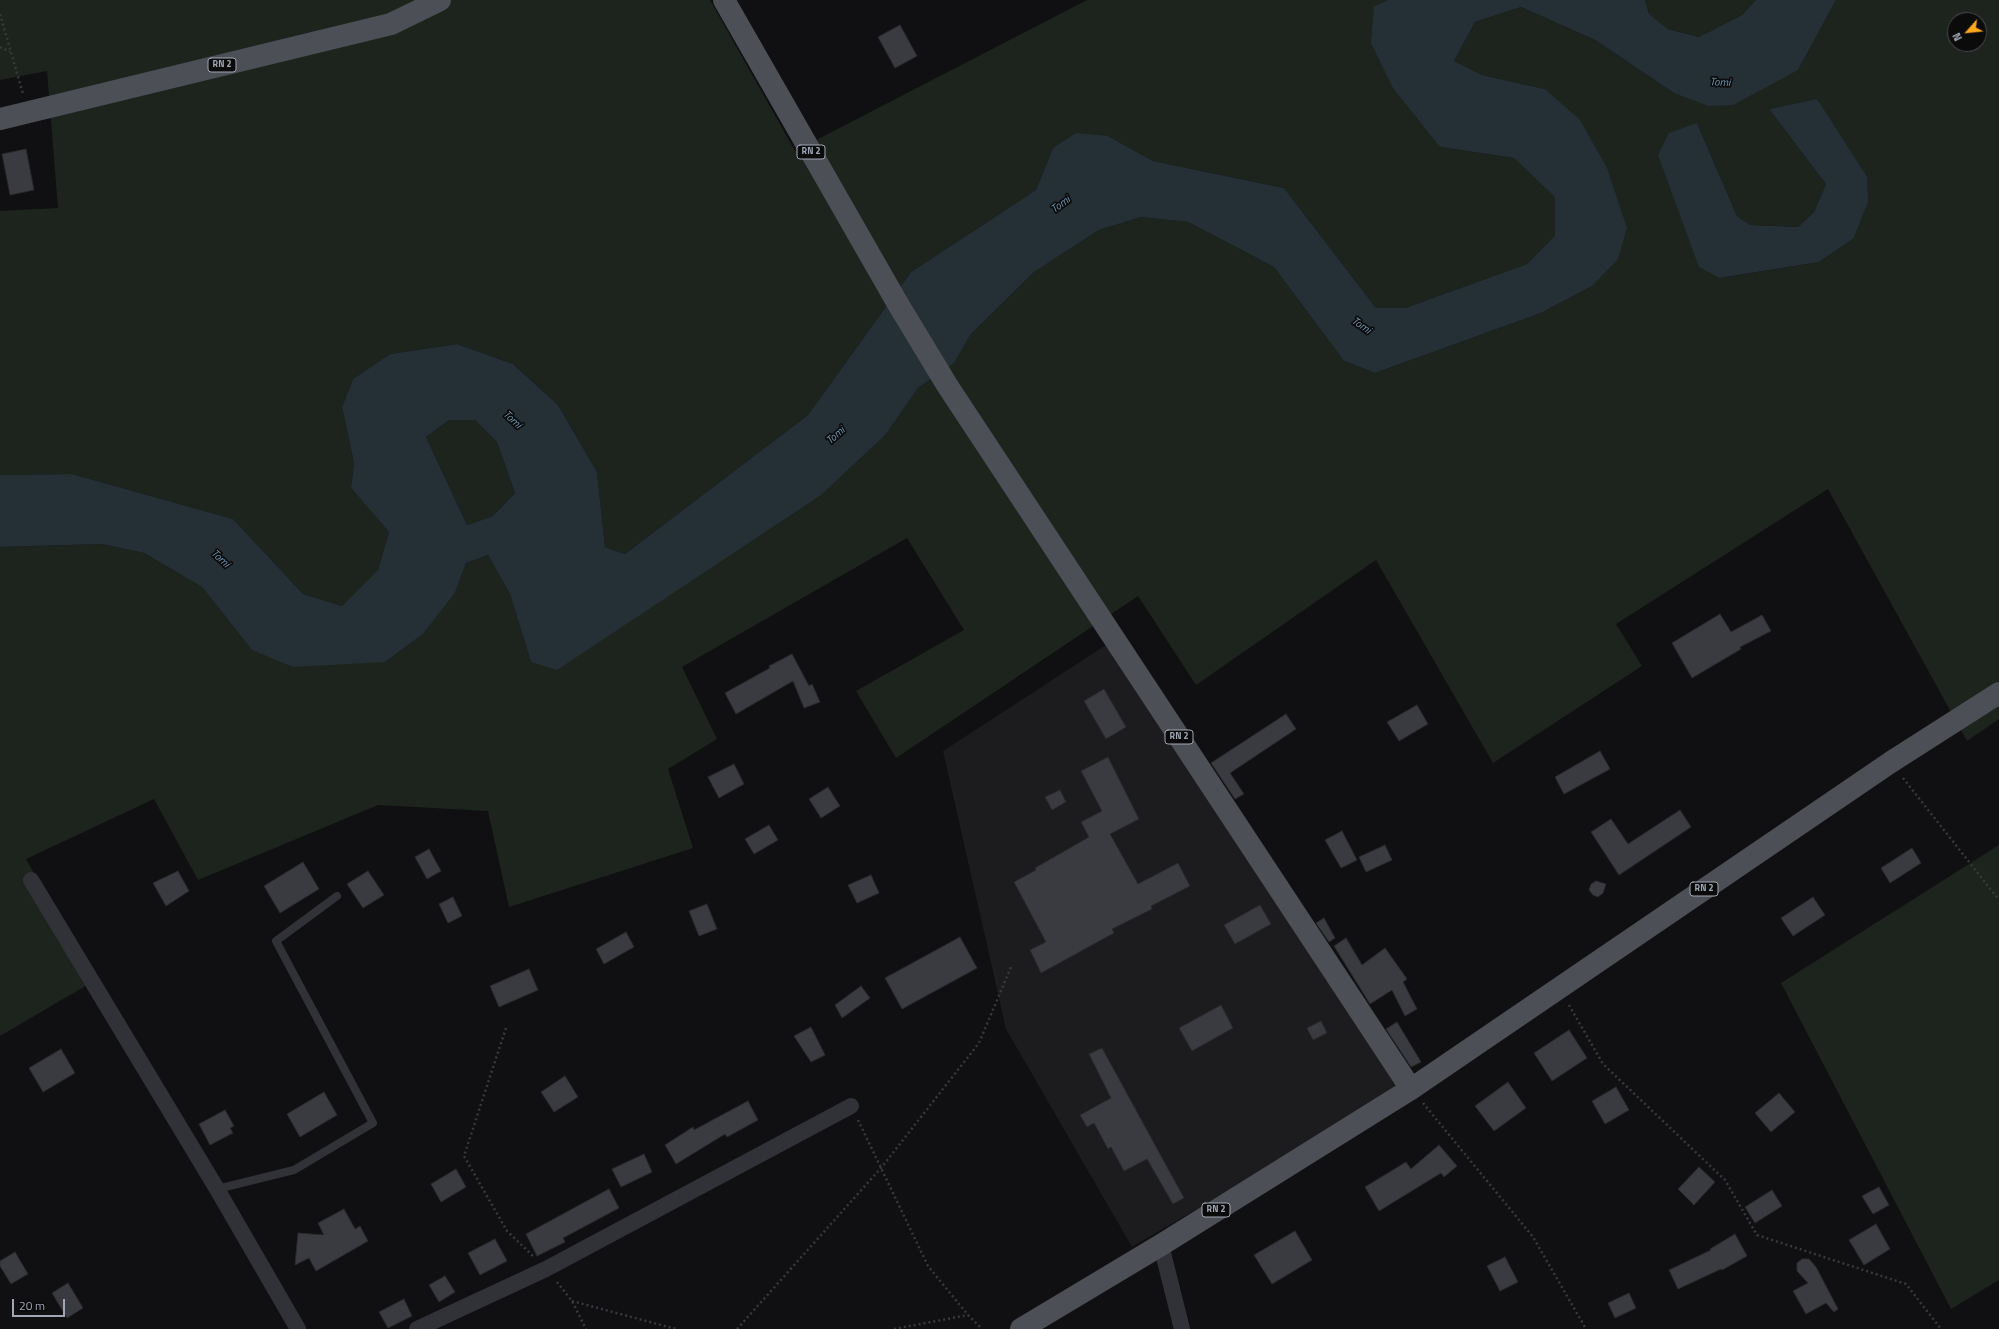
<!DOCTYPE html>
<style>
body{margin:0}
#map{position:relative;width:1999px;height:1329px;overflow:hidden;background:#101012;font-family:"Titillium Web",sans-serif}
canvas{display:block}
.north{position:absolute;left:1947px;top:12px;width:40px;height:40px;box-sizing:border-box;background:#0b0b0c;border:1px solid #47494f;border-radius:50%;rotate:243deg;font-size:11px;font-weight:700;line-height:16px;text-align:center;color:#a0a7b4}
.north::after{content:'';display:block;margin:auto;width:14px;height:18px;background:#ffa91a;clip-path:polygon(50% 0,100% 100%,50% 72%,0 100%)}
.scale{position:absolute;left:12px;top:1299px;width:53px;height:18px;box-sizing:border-box;border:2px solid #a0a7b4;border-top:0;padding-left:5px;font-size:12px;line-height:14px;white-space:nowrap;color:#a0a7b4;-webkit-text-stroke:3px #0b0b0c;paint-order:stroke}
</style>
<div id="map">
<canvas width="1999" height="1329"></canvas>
<div class="north">N</div>
<div class="scale">20 m</div>
</div>
<script>
const context = document.querySelector('canvas').getContext('2d');
context.lineJoin = 'round';
function fillPath(path, color) {
  context.fillStyle = color;
  context.fill(path, 'evenodd');
}
function poly(rows) {
  const path = new Path2D();
  for (const r of rows) {
    path.moveTo(r[0], r[1]);
    for (let i = 2; i < r.length; i += 2) path.lineTo(r[i], r[i + 1]);
  }
  return path;
}
function trace(path, color, width, dash) {
  context.strokeStyle = color;
  context.lineWidth = width;
  context.lineCap = dash ? 'butt' : 'round';
  context.setLineDash(dash || []);
  context.stroke(path);
}
function label(font, color, halo, rows, align = 'center') {
  context.font = font + ' "Titillium Web",sans-serif';
  context.lineWidth = 3.5;
  context.setLineDash([]);
  context.textBaseline = 'middle';
  context.strokeStyle = halo;
  context.fillStyle = color;
  for (const [text, x, y, turn = 0] of rows) {
    context.save();
    context.translate(x, y);
    context.rotate((+turn || 0) * Math.PI / 180);
    context.textAlign = isNaN(turn) ? turn : align;
    if (halo) context.strokeText(text, 0, 0);
    context.fillText(text, 0, 0);
    context.restore();
  }
}
fillPath(poly([
 [1106,645,1399,1091,1132,1247,1006,1029,943,751]
]), '#1c1c1f');
fillPath(poly([
 [0,0,710,0,795,151,1087,0,1388,0,1374,6,1440,147,1514,158,1555,196,1556,236,1527,264,1405,308,1376,308,1284,188,1153,161,1108,136,1053,148,1036,190,911,272,808,415,625,554,605,547,597,472,558,405,513,364,457,344,390,354,353,379,342,407,354,463,351,488,389,532,378,570,342,606,303,594,233,519,72,474,0,475,0,211,58,208,47,71,0,80],
 [1645,0,1756,0,1742,15,1699,37,1668,29,1649,14],
 [1836,0,1999,0,1999,719,1967,741,1828,489,1616,624,1642,666,1493,763,1376,560,1196,685,1138,596,896,758,856,691,964,630,907,538,682,667,717,739,668,769,693,848,509,907,488,811,378,805,198,880,154,799,26,859,94,981,0,1036,0,547,102,544,144,553,202,587,252,650,385,662,423,634,455,593,466,563,488,555,510,594,531,662,886,434,918,388,954,363,971,334,1034,272,1099,230,1141,217,1188,222,1274,267,1344,361,1375,373,1541,313,1592,286,1545,89,1482,75,1454,61,1475,22,1521,7,1595,40,1674,93,1798,70],
 [1955,20,1979,20,1979,44,1955,44],
 [1818,99,1853,239,1819,262,1721,278,1697,123,1737,216,1750,225,1798,227,1814,212,1826,184,1769,109],
 [449,420,475,420,497,442,515,493,493,516,467,525,426,437],
 [1999,845,1999,1280,1951,1309,1781,983]
]), '#1c241d');
fillPath(poly([
 [1388,0,1645,0,1649,14,1668,29,1699,37,1742,15,1756,0,1836,0,1798,70,1733,105,1709,106,1674,93,1595,40,1521,7,1475,22,1454,61,1482,75,1545,89,1580,120,1607,168,1627,228,1618,259,1592,286,1541,313,1375,373,1344,361,1274,267,1188,222,1141,217,1099,230,1034,272,971,334,954,363,918,388,886,434,821,495,557,670,531,662,510,594,488,555,466,563,455,593,423,634,385,662,293,667,252,650,202,587,144,553,102,544,0,547,0,475,72,474,233,519,303,594,342,606,378,570,389,532,351,488,354,463,342,407,353,379,390,354,457,344,513,364,558,405,597,472,605,547,625,554,808,415,911,272,1036,190,1053,148,1076,133,1108,136,1153,161,1284,188,1376,308,1405,308,1527,264,1555,236,1555,197,1514,158,1440,147,1393,88,1371,43,1374,6],
 [449,420,475,420,497,442,515,493,493,516,467,525,426,437],
 [1817,99,1867,177,1868,202,1853,239,1819,262,1720,278,1699,267,1658,155,1669,133,1697,123,1737,216,1750,225,1798,227,1814,212,1826,184,1769,109]
]), '#252f36');
const building = poly([
 [900,25,917,56,895,68,878,37,900,25],
 [26,149,34,190,10,195,2,154,26,149],
 [1720,614,1731,632,1762,615,1771,631,1740,647,1741,649,1692,678,1672,643,1720,614],
 [792,654,809,686,812,684,820,702,804,708,793,681,736,714,725,693,770,668,769,666,792,654],
 [1104,689,1126,727,1106,739,1084,701,1104,689],
 [1417,705,1428,724,1399,741,1387,722,1417,705],
 [1286,714,1296,729,1230,773,1244,794,1235,799,1211,763,1286,714],
 [1600,751,1610,769,1564,794,1555,777,1600,751],
 [1108,757,1139,819,1110,834,1138,884,1178,863,1190,886,1151,906,1152,909,1112,929,1114,933,1041,973,1030,950,1046,942,1014,882,1036,870,1035,868,1089,837,1081,822,1102,811,1081,771,1108,757],
 [734,764,744,784,719,798,708,777,734,764],
 [828,787,840,806,821,818,809,799,828,787],
 [1060,790,1066,802,1052,810,1045,797,1060,790],
 [1680,810,1691,827,1619,875,1591,832,1611,819,1628,844,1680,810],
 [769,825,778,840,754,854,745,839,769,825],
 [1342,831,1357,860,1341,868,1325,840,1342,831],
 [1385,845,1392,860,1366,872,1359,857,1385,845],
 [1912,848,1921,863,1890,883,1881,868,1912,848],
 [429,849,441,871,427,879,415,857,429,849],
 [303,862,319,889,280,913,264,886,303,862],
 [178,871,189,891,166,906,153,883,178,871],
 [368,871,384,895,363,908,347,884,368,871],
 [871,875,879,893,857,903,848,885,871,875],
 [1596,881,1606,884,1603,893,1598,897,1593,895,1589,890,1591,884,1596,881],
 [453,897,462,916,448,923,439,904,453,897],
 [1813,897,1825,915,1793,936,1781,918,1813,897],
 [707,904,717,929,699,936,689,911,707,904],
 [1260,905,1271,924,1235,944,1224,925,1260,905],
 [1324,918,1335,938,1329,942,1316,923,1324,918],
 [626,932,634,947,604,964,596,949,626,932],
 [960,937,977,968,902,1009,885,978,960,937],
 [1346,938,1362,965,1385,948,1407,979,1403,982,1417,1009,1405,1016,1392,990,1370,1004,1334,946,1346,938],
 [529,969,538,990,499,1007,490,986,529,969],
 [861,986,870,998,842,1018,835,1005,861,986],
 [1221,1005,1233,1028,1192,1051,1179,1028,1221,1005],
 [1321,1021,1327,1033,1313,1040,1307,1028,1321,1021],
 [1397,1022,1421,1062,1411,1067,1386,1029,1397,1022],
 [811,1027,825,1055,811,1062,794,1036,811,1027],
 [1569,1030,1587,1058,1552,1081,1534,1053,1569,1030],
 [1102,1048,1184,1198,1173,1204,1147,1159,1124,1171,1111,1147,1108,1149,1094,1123,1087,1127,1080,1115,1111,1098,1089,1054,1102,1048],
 [61,1049,75,1073,43,1092,29,1068,61,1049],
 [565,1076,578,1097,554,1112,541,1092,565,1076],
 [1508,1082,1526,1108,1494,1131,1475,1106,1508,1082],
 [1616,1087,1629,1110,1605,1124,1592,1101,1616,1087],
 [324,1092,337,1115,300,1137,287,1114,324,1092],
 [1779,1093,1795,1112,1771,1132,1755,1113,1779,1093],
 [748,1101,758,1120,727,1137,725,1134,676,1164,665,1145,693,1127,694,1130,748,1101],
 [225,1110,234,1126,230,1128,233,1133,210,1145,199,1124,225,1110],
 [1439,1145,1457,1166,1444,1177,1441,1173,1379,1211,1365,1187,1406,1162,1411,1169,1439,1145],
 [644,1154,652,1172,621,1187,612,1169,644,1154],
 [1699,1167,1715,1182,1694,1205,1678,1189,1699,1167],
 [456,1169,466,1187,441,1202,431,1184,456,1169],
 [1879,1187,1889,1205,1873,1214,1862,1196,1879,1187],
 [609,1189,619,1208,563,1238,565,1242,537,1256,526,1234,609,1189],
 [1772,1190,1782,1206,1755,1223,1745,1207,1772,1190],
 [344,1209,355,1229,360,1226,368,1241,316,1271,309,1258,295,1265,298,1233,324,1235,318,1223,344,1209],
 [1876,1224,1890,1249,1864,1265,1849,1240,1876,1224],
 [1295,1231,1312,1260,1272,1284,1254,1255,1295,1231],
 [1735,1234,1747,1256,1722,1270,1721,1269,1678,1289,1669,1270,1711,1250,1710,1249,1735,1234],
 [495,1239,507,1261,480,1275,468,1253,495,1239],
 [15,1252,28,1274,11,1284,0,1266,0,1261,15,1252],
 [1505,1257,1518,1282,1500,1291,1487,1266,1505,1257],
 [1802,1259,1809,1259,1816,1267,1838,1309,1834,1312,1826,1303,1806,1314,1793,1291,1808,1283,1797,1271,1797,1263,1802,1259],
 [445,1276,455,1292,439,1302,429,1285,445,1276],
 [68,1283,83,1308,67,1318,52,1293,68,1283],
 [1629,1293,1636,1308,1615,1318,1608,1303,1629,1293],
 [404,1299,412,1316,388,1328,379,1312,404,1299]
]);
fillPath(building, '#3a3b40');
trace(building, '#2a2a2e', 1);
trace(poly([
 [0,14,23,94],
 [0,47,10,52],
 [1903,778,1999,900],
 [1569,1005,1603,1064,1725,1180,1757,1235,1906,1284,1941,1329],
 [506,1028,464,1156,507,1231,533,1256],
 [1423,1103,1533,1237,1586,1329],
 [858,1120,928,1266,968,1315,982,1329],
 [557,1282,572,1301,586,1329],
 [572,1301,676,1329],
 [737,1329,881,1168,979,1043,1011,967],
 [894,1329,968,1315]
]), '#36393e', 2.5, [2, 3]);
trace(poly([
 [217,1189,294,1170,373,1123,276,941,337,896]
]), '#313237', 8);
trace(poly([
 [31,880,217,1189,298,1329],
 [1161,1245,1182,1329],
 [417,1329,546,1269,851,1106]
]), '#313237', 16);
trace(poly([
 [724,0,898,304,947,385,1411,1089],
 [0,119,391,24,440,0],
 [1021,1329,1161,1245,1411,1089,1891,762,1999,693]
]), '#4c4f56', 22);
for (const [x, y, w] of [
 [222,65,28],
 [811,152,28],
 [1179,737,28],
 [1704,889,28],
 [1216,1210,28]
]) {
  const box = new Path2D();
  box.roundRect(x - w / 2, y - 7, w, 14, 3);
  context.fillStyle = '#0b0b0c';
  context.fill(box);
  trace(box, '#a0a7b4', 1);
}
label('bold 9px', '#a0a7b4', null, [
 ["RN 2",222,65],
 ["RN 2",811,152],
 ["RN 2",1179,737],
 ["RN 2",1704,889],
 ["RN 2",1216,1210]
]);
label('italic 11px', '#7297b3', '#0b0b0c', [
 ["Tomi",1720,83,2],
 ["Tomi",1061,205,-36],
 ["Tomi",1361,326,36],
 ["Tomi",512,420,43],
 ["Tomi",836,436,-42],
 ["Tomi",220,559,43]
]);
</script>
